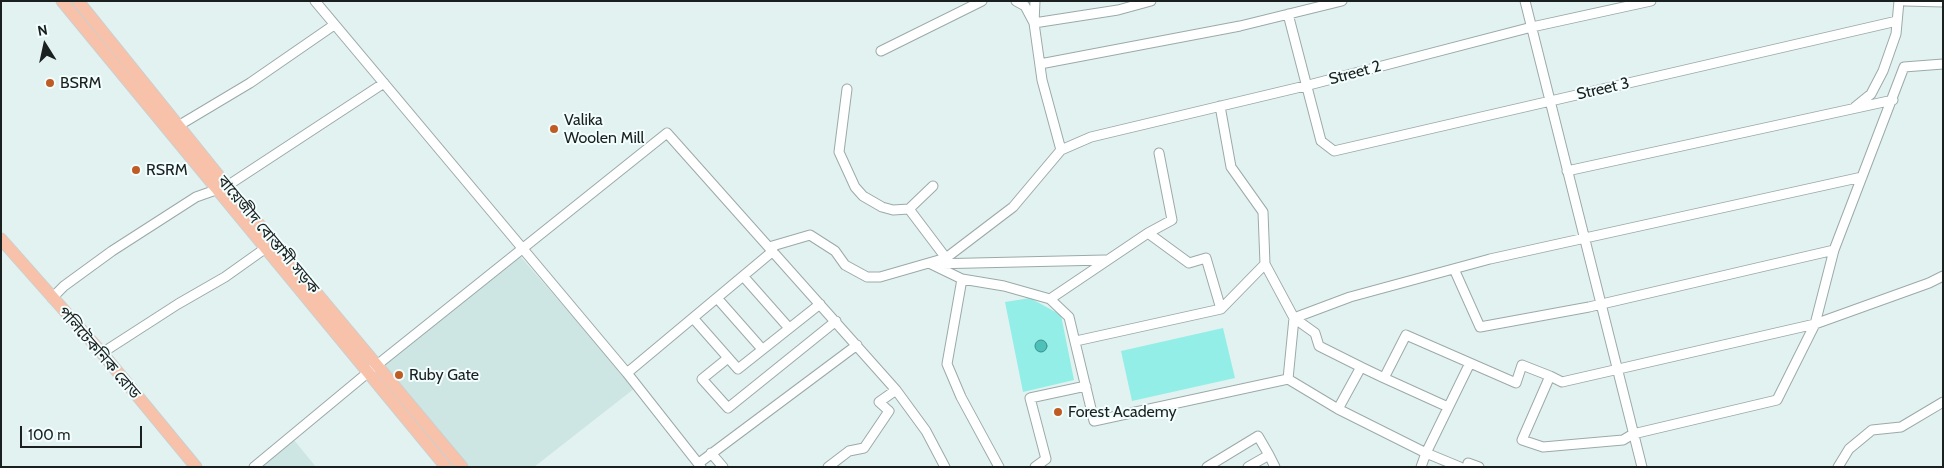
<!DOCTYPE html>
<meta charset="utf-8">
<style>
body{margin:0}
#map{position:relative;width:1944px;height:468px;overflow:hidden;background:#e2f2f0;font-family:Cabin,sans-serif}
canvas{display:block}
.frame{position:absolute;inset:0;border:2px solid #1a201f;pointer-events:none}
.north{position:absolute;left:20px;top:20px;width:50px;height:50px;-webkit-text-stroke:4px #f2fefd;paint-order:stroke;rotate:350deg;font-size:14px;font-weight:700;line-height:20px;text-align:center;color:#1a201f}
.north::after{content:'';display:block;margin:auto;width:18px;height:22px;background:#1a201f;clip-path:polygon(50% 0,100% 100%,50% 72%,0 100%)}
.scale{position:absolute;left:20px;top:426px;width:122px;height:22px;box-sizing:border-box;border:2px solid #1a201f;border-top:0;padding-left:6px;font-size:15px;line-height:18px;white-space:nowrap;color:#1a201f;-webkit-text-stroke:4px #f2fefd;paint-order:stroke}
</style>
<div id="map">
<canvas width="1944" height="468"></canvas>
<div class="frame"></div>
<div class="north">N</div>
<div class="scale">100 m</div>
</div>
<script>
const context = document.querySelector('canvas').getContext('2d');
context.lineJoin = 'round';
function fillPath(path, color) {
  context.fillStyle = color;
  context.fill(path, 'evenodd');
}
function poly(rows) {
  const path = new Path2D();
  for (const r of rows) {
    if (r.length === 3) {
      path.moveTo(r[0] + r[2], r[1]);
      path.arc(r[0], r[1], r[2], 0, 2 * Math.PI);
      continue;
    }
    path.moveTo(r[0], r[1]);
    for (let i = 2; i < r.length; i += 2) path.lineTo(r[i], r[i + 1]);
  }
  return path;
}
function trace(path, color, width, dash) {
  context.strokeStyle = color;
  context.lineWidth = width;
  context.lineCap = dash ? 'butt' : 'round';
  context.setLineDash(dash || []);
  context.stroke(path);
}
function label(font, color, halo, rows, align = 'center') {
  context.font = font + ' Cabin,"Noto Sans Bengali",sans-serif';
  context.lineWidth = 4;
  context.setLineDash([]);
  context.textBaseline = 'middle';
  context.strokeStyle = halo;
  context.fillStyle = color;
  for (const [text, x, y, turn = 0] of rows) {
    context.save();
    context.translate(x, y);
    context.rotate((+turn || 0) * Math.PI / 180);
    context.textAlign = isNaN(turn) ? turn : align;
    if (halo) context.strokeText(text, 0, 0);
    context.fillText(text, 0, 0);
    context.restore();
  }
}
fillPath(poly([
 [520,256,635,388,534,467,463,467,381,364],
 [294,440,316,467,260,467]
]), '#cde6e3');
fillPath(poly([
 [1030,298,1061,315,1074,380,1023,392,1005,302],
 [1223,328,1235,378,1132,401,1121,351]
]), '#93eee7');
const water = poly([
 [1041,346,6]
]);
fillPath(water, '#4dc0b9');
trace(water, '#3e908b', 1);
const minor = poly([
 [315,1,627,373,701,467],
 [1035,1,1034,23,1118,10,1151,1],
 [1525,1,1642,467],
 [1905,1,1943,2],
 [1288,14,1321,141,1334,151,1897,21],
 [881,51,982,1],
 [1040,64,1240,26,1342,1],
 [847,89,839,152,855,187,863,196,882,207,893,210,909,209,933,186],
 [1220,106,1231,167,1263,212,1265,264,1294,318,1288,379],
 [1855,107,1871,94,1883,71,1896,34,1899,1],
 [178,126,250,83,334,25],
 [1061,150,1091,137,1305,86,1532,27,1651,1],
 [1567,171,1893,100],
 [909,209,946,258],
 [769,247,810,235,835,251,845,265,867,277,880,277,946,258,1013,207,1061,150,1042,80,1034,23,1025,6,1016,1],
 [1105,260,931,264,962,279,1004,286,1050,299,1069,317,1094,421,1288,379,1338,409,1426,453,1421,467],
 [1454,269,1480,327,1589,307,1834,250],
 [743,276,789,328],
 [962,279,947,364,961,397,999,467],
 [52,298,64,286,112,251,196,197,227,186,384,83],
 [717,298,762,349],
 [1050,299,1148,233],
 [1221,309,1265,264],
 [693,318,738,369,820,304],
 [1076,341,1221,309,1206,258,1189,263,1148,233,1172,220,1159,153],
 [102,353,178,304,225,277,270,245],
 [728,358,702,379,728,408,836,321],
 [1361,367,1384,378,1406,335,1516,383,1522,365,1550,376,1522,440,1543,447,1623,440,1633,434,1777,400,1815,324,1834,250,1904,67,1943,64],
 [627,373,773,251],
 [1550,376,1562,382,1815,324,1929,283,1943,276],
 [1384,378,1448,407],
 [1338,409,1361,367,1319,346,1315,333,1294,318,1350,297,1490,259,1862,177],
 [711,453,723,467],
 [1269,455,1275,467],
 [699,463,857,345],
 [254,467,377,365,667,133,896,390,926,431,945,467],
 [828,467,849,451,864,448,889,411,879,402,896,390],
 [1035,467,1046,459,1030,398,1086,386],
 [1207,467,1258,436,1269,455,1248,467],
 [1460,467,1426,453,1470,363],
 [1467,467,1468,463,1479,467],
 [1838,467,1849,449,1872,430,1901,427,1943,402]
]);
const major = poly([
 [62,1,446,467],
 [78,1,227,186,462,467],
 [1,239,102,353,196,467]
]);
trace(minor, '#9baaa9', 11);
trace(major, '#cdcece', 13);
trace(minor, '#fff', 9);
trace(major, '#f7c2a9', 11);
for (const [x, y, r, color] of [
 [50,83,5,"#bf5c24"],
 [554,129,5,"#bf5c24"],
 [136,170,5,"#bf5c24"],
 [399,375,5,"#bf5c24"],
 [1058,412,5,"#bf5c24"]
]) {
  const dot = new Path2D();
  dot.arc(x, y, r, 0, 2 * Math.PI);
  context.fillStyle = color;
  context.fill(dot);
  trace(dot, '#f2fefd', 2);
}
label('16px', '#1a201f', '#f2fefd', [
 ["Street 2",1355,73,-15],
 ["Street 3",1603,89,-13],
 ["বায়েজীদ বোস্তামী সড়ক",268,235,50],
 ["পলিটেকনিক রোড",99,353,49]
]);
label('16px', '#1a201f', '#f2fefd', [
 ["BSRM",60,83],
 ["Valika",564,120],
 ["Woolen Mill",564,138],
 ["RSRM",146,170],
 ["Ruby Gate",409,375],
 ["Forest Academy",1068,412]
], 'left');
</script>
